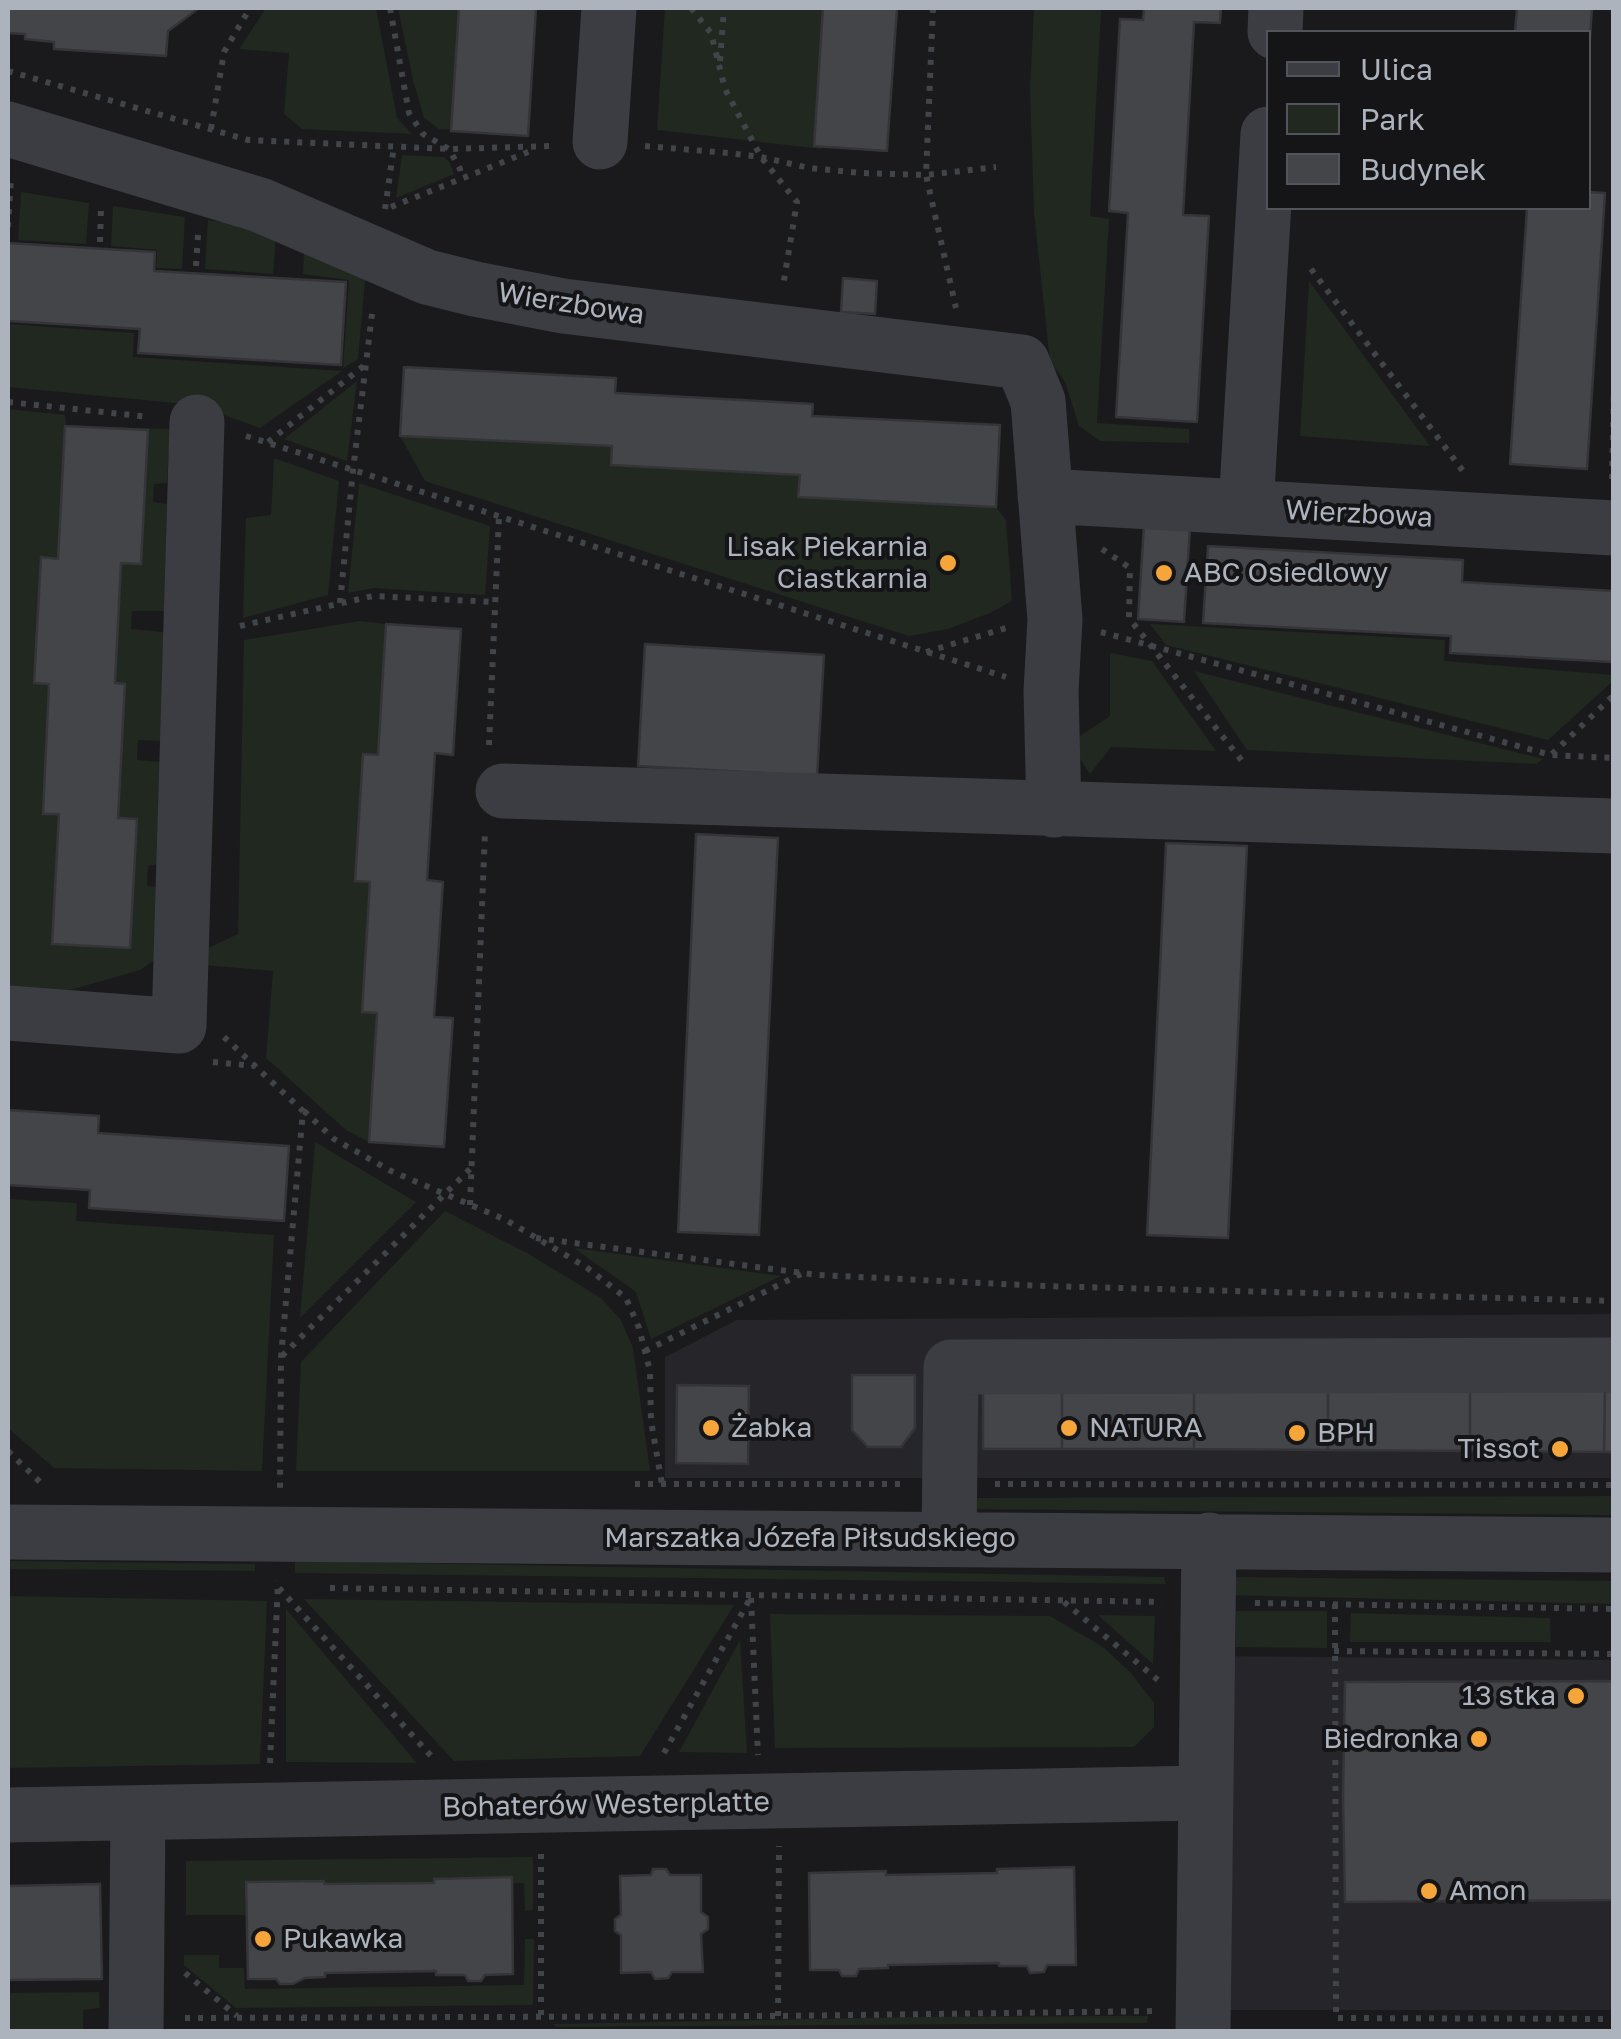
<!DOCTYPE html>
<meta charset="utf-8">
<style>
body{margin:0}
#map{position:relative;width:1621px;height:2039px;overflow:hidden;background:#1a1a1c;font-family:"Golos Text",sans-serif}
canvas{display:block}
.frame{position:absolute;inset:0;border:10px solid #acb3bc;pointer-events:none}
.legend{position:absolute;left:1266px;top:30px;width:325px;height:180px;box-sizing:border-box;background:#151518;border:2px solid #51545a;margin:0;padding:12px 18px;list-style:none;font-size:30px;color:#acb3bc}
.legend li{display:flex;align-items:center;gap:20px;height:50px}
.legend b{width:50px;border:2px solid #51545a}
</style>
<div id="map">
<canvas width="1621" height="2039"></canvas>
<div class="frame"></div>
<ul class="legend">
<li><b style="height:12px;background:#3b3d42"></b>Ulica</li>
<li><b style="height:28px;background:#202820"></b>Park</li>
<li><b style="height:28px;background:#444549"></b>Budynek</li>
</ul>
</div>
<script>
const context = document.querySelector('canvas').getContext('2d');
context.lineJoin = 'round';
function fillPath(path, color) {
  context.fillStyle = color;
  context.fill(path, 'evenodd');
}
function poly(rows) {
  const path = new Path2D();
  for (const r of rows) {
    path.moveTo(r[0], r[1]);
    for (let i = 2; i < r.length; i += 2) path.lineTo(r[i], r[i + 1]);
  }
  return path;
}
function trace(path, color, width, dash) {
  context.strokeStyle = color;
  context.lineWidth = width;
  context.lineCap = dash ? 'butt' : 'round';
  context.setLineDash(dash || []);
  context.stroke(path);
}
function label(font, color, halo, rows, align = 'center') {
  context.font = font + ' "Golos Text",sans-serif';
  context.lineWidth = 8;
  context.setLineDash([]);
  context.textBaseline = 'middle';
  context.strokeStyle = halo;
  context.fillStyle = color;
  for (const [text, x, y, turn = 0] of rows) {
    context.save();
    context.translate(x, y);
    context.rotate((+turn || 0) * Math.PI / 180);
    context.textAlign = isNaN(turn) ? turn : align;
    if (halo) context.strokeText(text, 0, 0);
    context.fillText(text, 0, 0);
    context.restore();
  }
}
fillPath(poly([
 [1613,1314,1613,1478,665,1478,665,1357,737,1320],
 [1217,1656,1613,1660,1613,2010,1213,2010]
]), '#26262a');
fillPath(poly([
 [266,8,376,8,397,118,412,134,302,129,284,114,289,53,239,49],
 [398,8,464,8,457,129,439,129,424,118,413,80],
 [665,8,832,8,822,149,657,130],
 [1034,8,1123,8,1123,10,1101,10,1090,216,1109,219,1097,423,1189,429,1189,443,1100,441,1079,426,1065,382,1050,361,1034,213,1030,89],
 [402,155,444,157,450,163,454,174,396,198],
 [21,192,89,203,86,244,18,240],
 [113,206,185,217,182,269,156,268,157,250,111,246],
 [208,220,246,225,276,237,273,274,205,269],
 [304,250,365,280,358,359,343,368,349,280,303,274],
 [1309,281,1430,446,1300,436],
 [8,324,134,333,133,357,342,371,260,428,196,405,8,387],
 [357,381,347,461,284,439],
 [8,409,65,415,66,426,170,429,167,483,154,484,153,502,167,504,164,611,132,611,131,629,164,632,162,741,138,740,137,760,161,762,158,864,148,866,147,886,158,887,156,959,140,970,74,989,41,994,8,990],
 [400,436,612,446,612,465,800,475,798,496,996,507,1006,520,1012,601,990,613,948,629,909,636,425,481],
 [274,458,339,481,328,595,243,618,246,518,271,515],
 [359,483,490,526,485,595,374,588,348,593],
 [360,621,386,624,378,755,364,754,355,880,370,882,362,1011,377,1013,369,1142,346,1130,266,1058,273,971,205,965,206,949,238,934,244,640],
 [1150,624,1445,640,1444,661,1613,675,1613,681,1548,740,1166,645],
 [1110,653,1152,661,1216,751,1111,747,1090,774,1077,754,1073,741,1110,716],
 [1194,671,1543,759,1536,764,1247,750],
 [315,1142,416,1202,300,1318],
 [8,1199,77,1203,76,1221,274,1235,262,1471,54,1468,8,1428],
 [445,1211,527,1253,601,1298,621,1320,633,1348,650,1471,296,1471,301,1362],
 [574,1248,781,1276,651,1339,636,1292],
 [1614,1496,1613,1515,959,1509,966,1498],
 [8,1561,255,1564,255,1571,8,1569],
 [295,1561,1164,1577,1166,1584,295,1573],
 [1225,1577,1614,1581,1613,1604,1223,1595],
 [8,1596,267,1601,260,1764,8,1768],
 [304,1599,734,1605,640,1756,454,1761],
 [286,1609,417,1763,286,1762],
 [1236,1611,1327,1611,1327,1648,1236,1647],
 [1351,1613,1550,1618,1551,1642,1350,1642],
 [770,1614,1050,1616,1103,1647,1131,1673,1154,1703,1154,1727,1134,1747,775,1748],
 [1098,1615,1155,1616,1153,1664],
 [740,1640,747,1753,679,1752],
 [533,1857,533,1910,525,1911,524,1883,245,1888,245,1915,186,1915,186,1861],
 [525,1939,534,1939,533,2005,236,2008,184,1965,184,1955,219,1955,219,1968,244,1968,245,1989,524,1985],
 [99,1992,100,2008,83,2010,83,2031,8,2031,8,1993],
 [1148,2016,1147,2023,556,2027,553,2024,921,2017]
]), '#202820');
const building = poly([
 [8,8,199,8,168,31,166,56,54,49,54,42,25,39,25,34,8,33,8,8],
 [459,8,536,8,528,136,451,131,459,8],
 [823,8,897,8,887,151,814,146,823,8],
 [1144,8,1221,8,1220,23,1194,22,1183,215,1209,216,1197,422,1116,417,1128,213,1109,211,1120,19,1143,20,1144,8],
 [1517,8,1592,8,1588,67,1588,32,1515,32,1517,8],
 [1588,192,1605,193,1587,469,1510,464,1527,208,1588,208,1588,192],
 [8,243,155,252,154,271,346,282,341,365,138,353,140,329,8,321,8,243],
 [843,278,877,281,875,314,841,312,843,278],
 [404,367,616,378,615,393,813,404,812,416,1000,425,996,507,798,497,800,475,611,465,612,446,400,436,404,367],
 [65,426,148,430,141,564,121,563,115,683,125,684,118,818,137,819,130,948,52,944,59,814,43,814,49,684,34,683,41,557,58,559,65,426],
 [1144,525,1190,528,1184,622,1138,619,1144,525],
 [1208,546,1463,560,1462,582,1614,591,1612,662,1450,653,1451,636,1203,623,1208,546],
 [386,624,461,629,453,755,435,753,427,880,443,882,434,1017,453,1018,444,1147,369,1142,377,1013,362,1012,370,882,355,881,363,754,378,755,386,624],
 [645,644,824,655,817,776,638,766,645,644],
 [696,834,778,838,759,1235,678,1232,696,834],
 [1166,843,1247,846,1228,1238,1147,1235,1166,843],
 [8,1110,99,1116,98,1133,289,1146,284,1221,89,1208,90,1190,8,1185,8,1110],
 [852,1375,915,1375,915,1428,901,1447,868,1447,852,1430,852,1375],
 [677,1385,749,1386,748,1464,676,1463,677,1385],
 [983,1386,1062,1386,1062,1449,983,1449,983,1386],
 [1062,1386,1194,1386,1194,1449,1062,1449,1062,1386],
 [1194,1386,1328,1387,1328,1450,1194,1449,1194,1386],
 [1328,1387,1470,1388,1470,1451,1328,1450,1328,1387],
 [1470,1388,1605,1388,1604,1452,1470,1451,1470,1388],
 [1605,1388,1614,1388,1614,1452,1604,1452,1605,1388],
 [1614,1681,1614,1900,1345,1902,1343,1796,1345,1682,1614,1681],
 [1074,1867,1076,1965,1047,1965,1044,1972,1030,1973,1027,1966,999,1966,999,1963,888,1965,888,1968,859,1969,856,1976,842,1976,839,1970,810,1970,809,1873,886,1871,886,1875,997,1873,997,1869,1074,1867],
 [653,1869,666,1869,670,1875,701,1875,701,1912,708,1917,708,1929,701,1934,703,1972,672,1972,668,1978,655,1979,651,1972,621,1973,621,1935,615,1931,615,1919,621,1915,620,1876,651,1875,653,1869],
 [512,1877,513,1974,485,1975,481,1981,468,1981,465,1975,436,1975,436,1971,325,1973,325,1977,305,1978,293,1984,280,1984,276,1979,248,1979,246,1882,324,1881,324,1884,434,1883,434,1879,512,1877],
 [100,1884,102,1979,8,1980,8,1886,100,1884]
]);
fillPath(building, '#444549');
trace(building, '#343439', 2.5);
trace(poly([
 [390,8,409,113,423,134,449,149,460,169,462,179],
 [691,8,711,33,725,89,761,157,797,202,783,286],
 [933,8,926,175,956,308],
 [720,61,724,8],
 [8,71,248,140,449,149,553,146],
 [211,129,224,52,250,8],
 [645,146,728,153,761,157,809,168,861,173,926,175,996,167],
 [391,207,533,150],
 [385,209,394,146],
 [8,227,11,178],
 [100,242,101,209],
 [196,266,198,235],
 [1311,269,1463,471],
 [8,402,150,417],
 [246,436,1006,677],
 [268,442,366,364],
 [1612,479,1614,384],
 [1102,549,1130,568,1129,618,1246,766],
 [340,603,353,470,373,306],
 [240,626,373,596,495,602],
 [1101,632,1551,755,1614,758],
 [926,652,1009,627],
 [489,745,499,516],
 [1552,754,1614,695],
 [224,1037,303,1111,281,1357,280,1489],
 [213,1062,255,1066],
 [304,1111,334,1139,391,1171,506,1220,586,1267,626,1298,639,1328,650,1371,651,1421,662,1484],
 [470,1205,485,832],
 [536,1238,818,1275,1044,1286,1614,1301],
 [645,1351,805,1272],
 [282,1356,471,1168],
 [8,1451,41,1483],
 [635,1484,902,1484],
 [995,1484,1614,1485],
 [279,1588,432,1757],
 [330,1588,1162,1602],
 [751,1598,758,1755],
 [1064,1602,1158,1680],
 [1255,1603,1614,1609],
 [1335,1604,1336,2018,1614,2019],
 [1334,1651,1614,1654],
 [664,1753,751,1597],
 [270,1763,278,1581],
 [541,1854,541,2016],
 [185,1973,237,2016],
 [304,2016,304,2032],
 [778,2016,779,1846],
 [185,2018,778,2016,1158,2011]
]), '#414449', 6, [5, 8]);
trace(poly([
 [1275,32,1276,8],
 [8,129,260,205,427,277,475,289,563,306,1022,362,1038,401,1055,620,1051,691,1054,810],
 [600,142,609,8],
 [1045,496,1614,528],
 [1246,507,1268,134],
 [503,791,1614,826],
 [8,1013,179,1026,197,422],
 [8,1532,1614,1545],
 [949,1539,951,1367,1614,1365],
 [8,1815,1204,1793],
 [136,2032,138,1814],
 [1203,2032,1209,1540]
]), '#3b3d42', 55);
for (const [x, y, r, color] of [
 [948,563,10,"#f5a539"],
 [1164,573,10,"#f5a539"],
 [711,1428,10,"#f5a539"],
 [1069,1428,10,"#f5a539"],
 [1297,1433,10,"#f5a539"],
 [1560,1449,10,"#f5a539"],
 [1576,1696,10,"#f5a539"],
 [1479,1739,10,"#f5a539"],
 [1429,1891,10,"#f5a539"],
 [263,1939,10,"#f5a539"]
]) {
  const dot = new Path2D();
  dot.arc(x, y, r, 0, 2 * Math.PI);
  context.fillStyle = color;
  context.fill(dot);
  trace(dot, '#151518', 4);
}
label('28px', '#acb3bc', '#151518', [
 ["Wierzbowa",571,304,9],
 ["Wierzbowa",1359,514,3],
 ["Marszałka Józefa Piłsudskiego",810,1538],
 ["Bohaterów Westerplatte",606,1805,-1]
]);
label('28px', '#acb3bc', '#151518', [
 ["Lisak Piekarnia",928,547,"right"],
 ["Ciastkarnia",928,579,"right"],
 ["ABC Osiedlowy",1184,573],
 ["Żabka",731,1428],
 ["NATURA",1089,1428],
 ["BPH",1317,1433],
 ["Tissot",1540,1449,"right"],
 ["13 stka",1556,1696,"right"],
 ["Biedronka",1459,1739,"right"],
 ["Amon",1449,1891],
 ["Pukawka",283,1939]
], 'left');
</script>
